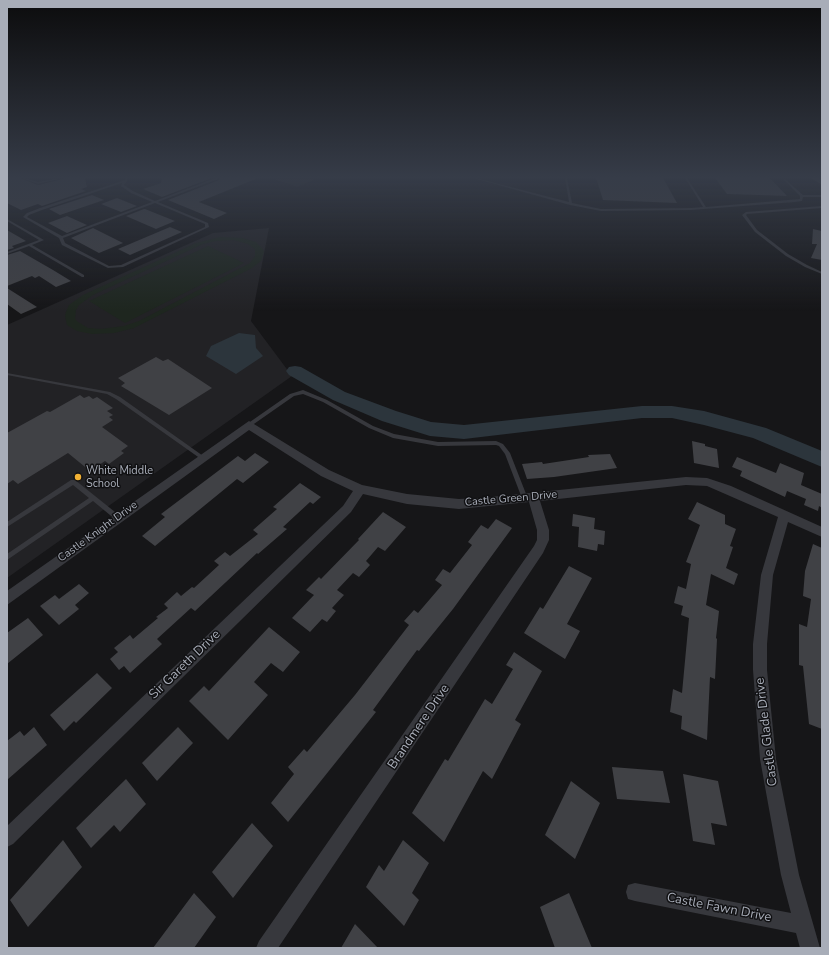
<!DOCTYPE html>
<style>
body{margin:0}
#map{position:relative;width:829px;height:955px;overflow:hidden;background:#161618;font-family:"Nunito Sans",sans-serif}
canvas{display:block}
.frame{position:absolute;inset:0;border:8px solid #a8adb8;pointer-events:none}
</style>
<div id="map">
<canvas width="829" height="955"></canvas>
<div class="frame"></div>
</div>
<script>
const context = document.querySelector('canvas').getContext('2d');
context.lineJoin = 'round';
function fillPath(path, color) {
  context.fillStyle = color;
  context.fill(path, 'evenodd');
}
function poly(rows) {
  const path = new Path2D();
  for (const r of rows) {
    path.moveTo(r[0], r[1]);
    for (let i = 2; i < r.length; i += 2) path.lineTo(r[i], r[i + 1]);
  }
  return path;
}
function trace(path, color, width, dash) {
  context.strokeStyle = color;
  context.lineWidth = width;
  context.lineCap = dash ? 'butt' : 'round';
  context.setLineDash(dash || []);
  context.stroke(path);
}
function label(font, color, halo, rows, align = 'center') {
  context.font = font + ' "Nunito Sans",sans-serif';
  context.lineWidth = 3;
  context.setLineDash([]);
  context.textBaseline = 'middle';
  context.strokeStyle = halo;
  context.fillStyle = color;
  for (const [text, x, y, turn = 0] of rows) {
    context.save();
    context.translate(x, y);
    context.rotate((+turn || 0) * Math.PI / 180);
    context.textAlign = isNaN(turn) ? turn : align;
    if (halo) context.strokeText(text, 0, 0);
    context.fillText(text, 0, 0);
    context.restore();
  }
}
fillPath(poly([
 [271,178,318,178,297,187],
 [269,228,251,321,292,376,7,578,7,325,213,233]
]), '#222225');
fillPath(poly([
 [220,237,242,238,256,242,263,249,264,252,261,261,252,268,134,328,114,333,92,334,77,331,67,325,65,316,66,312,69,305,83,295,196,243],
 [233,240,248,244,255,249,255,256,250,263,139,321,124,326,101,329,88,328,78,322,75,319,76,310,79,305,93,295,203,244,216,241],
 [208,246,244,263,125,323,89,301]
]), '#1e261f');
fillPath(poly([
 [239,333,255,335,256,348,263,356,236,374,206,356,211,346]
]), '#2c353c');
fillPath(poly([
 [295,366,301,367,345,392,396,411,431,422,464,425,642,406,672,406,704,411,766,428,822,451,822,467,753,438,704,425,672,418,642,418,464,439,430,436,382,421,333,400,289,375,286,371,289,367,295,366]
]), '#2c353c');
fillPath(poly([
 [7,178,20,178,38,185,63,179,64,178,85,178,87,187,81,189,86,191,42,206,38,204,21,210,7,203],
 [162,178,212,178,162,197,143,189,161,183],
 [220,178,258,178,199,202,227,213,214,219,168,200,219,180],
 [596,178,663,178,677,203,603,200],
 [715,178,770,178,787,196,727,194],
 [92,195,104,200,60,215,49,209],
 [117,198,137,206,121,212,101,204],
 [144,209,145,209,175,221,156,229,126,216],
 [67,216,87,225,67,233,48,223],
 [170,227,182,232,130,255,118,249],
 [93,228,123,243,99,253,71,238],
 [813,229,822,231,822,260,811,258,817,244,812,244],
 [7,230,26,241,12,246,14,248,7,250],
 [20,251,53,270,71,281,56,287,39,276,35,278,32,276,7,286,7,255],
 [7,288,37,307,21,314,7,304],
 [156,357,163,361,168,359,212,388,169,415,121,386,125,383,118,378],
 [80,395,84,398,89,396,93,399,97,397,113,408,107,411,113,415,109,417,113,420,102,427,128,446,121,451,124,453,109,464,105,461,90,471,68,453,18,484,13,480,7,484,7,433,47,411,50,412],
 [692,441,705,444,705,446,717,449,719,468,694,463],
 [255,453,269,462,243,483,237,479,155,546,142,536,165,517,161,514,238,456,245,461],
 [610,454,617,468,554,477,527,479,522,464,542,462,543,464,589,457,588,455],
 [737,457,776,473,780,463,804,473,801,485,822,494,822,508,819,506,818,511,804,505,806,499,787,491,785,497,740,476,742,471,732,467],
 [300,483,321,497,313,504,310,502,283,527,287,529,258,554,257,553,195,611,191,608,157,639,162,644,130,673,124,666,119,670,110,659,118,652,114,648,130,635,133,639,158,618,156,617,168,608,164,604,177,592,181,596,192,587,194,588,219,565,214,561,225,552,230,556,258,534,253,530,277,509,273,507],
 [697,502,725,515,725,524,736,529,730,546,733,547,726,568,738,574,734,585,711,574,706,605,719,611,716,638,717,639,715,679,710,677,707,740,681,729,682,716,670,712,673,689,682,693,689,618,681,615,683,606,674,603,678,586,686,589,691,564,686,562,700,525,688,519],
 [383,512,406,527,385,551,378,547,366,561,370,565,359,577,353,573,337,590,344,595,332,608,336,611,327,622,322,619,310,632,292,618,314,595,306,590,319,577,321,579,359,540,358,539],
 [573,514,595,518,594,529,605,531,604,545,598,544,597,551,578,547,579,527,572,526],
 [496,519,512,528,453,609,419,651,417,650,373,710,376,712,288,822,271,803,294,774,288,767,304,749,307,752,355,695,409,625,404,621,414,610,418,613,442,585,435,580,443,569,450,573,472,545,468,542,481,525,488,529],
 [813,544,822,548,822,729,809,724,803,666,799,665,799,624,807,627,811,599,803,596,805,571],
 [569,566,592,578,567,624,580,631,565,659,524,633,540,607,543,609],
 [79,584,89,593,75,605,79,609,59,625,40,606,55,595,59,599],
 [28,618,43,635,7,664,7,633],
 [269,627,300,652,283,672,271,663,254,682,268,695,228,740,189,701,204,686,209,691],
 [514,652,542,671,515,720,521,724,492,779,483,771,444,842,412,813,445,759,448,761,485,699,492,704,513,669,506,665],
 [97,673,112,688,76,723,74,721,64,731,50,715],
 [34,727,47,745,7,780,7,741,20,731,24,736],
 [178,727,193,743,157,781,142,763],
 [612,767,663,771,670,803,617,799],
 [683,774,718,781,727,826,711,823,715,845,693,841],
 [126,779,146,804,120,832,114,825,91,848,76,828],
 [571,781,600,803,575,859,545,835],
 [252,823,273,846,233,898,212,872],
 [63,840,82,867,28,927,10,900],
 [403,840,429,863,412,893,419,900,404,926,366,887,379,865,384,871],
 [194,893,216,917,194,948,153,948],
 [569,893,592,948,555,948,540,907],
 [355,924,378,948,341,948]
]), '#404145');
fillPath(poly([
 [21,178,24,178,38,182,60,178,63,178,38,184,21,178],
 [126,178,128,178,127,181,124,185,133,191,155,201,215,178,218,178,218,179,158,202,208,223,209,227,123,267,108,268,62,245,59,238,23,217,27,213,40,208,125,180,126,178],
 [122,183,121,186,131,193,152,202,62,236,27,217,29,215,42,210,122,183],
 [155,203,205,224,205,227,121,265,109,266,65,243,63,238,155,203],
 [473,178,476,178,569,202,565,178,567,178,572,203,601,209,691,208,703,207,685,178,687,178,706,207,800,199,800,196,782,178,784,178,803,195,822,195,822,197,803,197,802,201,795,202,691,210,601,211,570,205,473,178],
 [822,206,822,208,747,214,746,215,757,230,788,254,807,265,822,272,822,274,805,267,786,256,755,232,742,215,746,212,822,206],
 [7,219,44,240,32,245,84,275,84,277,82,277,29,246,7,254,7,252,39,240,7,221,7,219],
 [7,373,110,392,120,397,206,458,203,460,201,459,116,399,107,394,7,375,7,373],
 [303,390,327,400,373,426,394,434,438,442,496,441,503,444,510,453,528,499,527,501,523,501,505,454,499,446,496,445,438,446,393,438,369,428,323,402,303,394,294,396,251,426,247,426,246,425,247,424,290,394,303,390],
 [71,480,75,480,120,516,121,518,120,520,116,520,93,501,7,560,7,554,89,498,73,485,7,527,7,522,71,480]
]), '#37383d');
fillPath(poly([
 [249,421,329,470,362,485,407,494,459,499,481,498,686,477,707,478,731,486,822,527,822,537,788,522,773,575,767,644,767,670,776,759,799,875,820,948,800,948,796,933,635,901,628,899,626,892,628,885,635,883,791,913,781,875,760,759,753,670,753,644,761,575,778,517,707,486,686,485,540,501,549,530,549,540,543,553,278,948,256,948,259,941,534,546,537,540,537,530,529,502,459,509,407,504,363,494,351,512,13,844,7,847,7,826,343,506,353,491,321,476,249,430,7,605,7,591,249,421]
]), '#37383d');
fillPath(poly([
 [811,178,819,178,822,179,822,185,811,178]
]), '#45474d');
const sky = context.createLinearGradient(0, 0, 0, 311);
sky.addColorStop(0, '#0c0c0d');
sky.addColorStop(0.57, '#363c48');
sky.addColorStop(1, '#363c4800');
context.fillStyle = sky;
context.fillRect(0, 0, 829, 311);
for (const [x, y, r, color] of [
 [78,477,4,"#f2b134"]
]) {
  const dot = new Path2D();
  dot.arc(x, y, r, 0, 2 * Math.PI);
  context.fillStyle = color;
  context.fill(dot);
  trace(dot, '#111113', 1.5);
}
label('11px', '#a8adb8', '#111113', [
 ["White Middle",86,471],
 ["School",86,484]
], 'left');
label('11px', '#a8adb8', '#111113', [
 ["Castle Green Drive",511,499,-5],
 ["Castle Knight Drive",98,532,-36]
]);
label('13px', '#a8adb8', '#111113', [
 ["Sir Gareth Drive",185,665,-44],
 ["Brandmere Drive",419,727,-56],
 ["Castle Glade Drive",767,732,-97],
 ["Castle Fawn Drive",719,908,11]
]);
</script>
